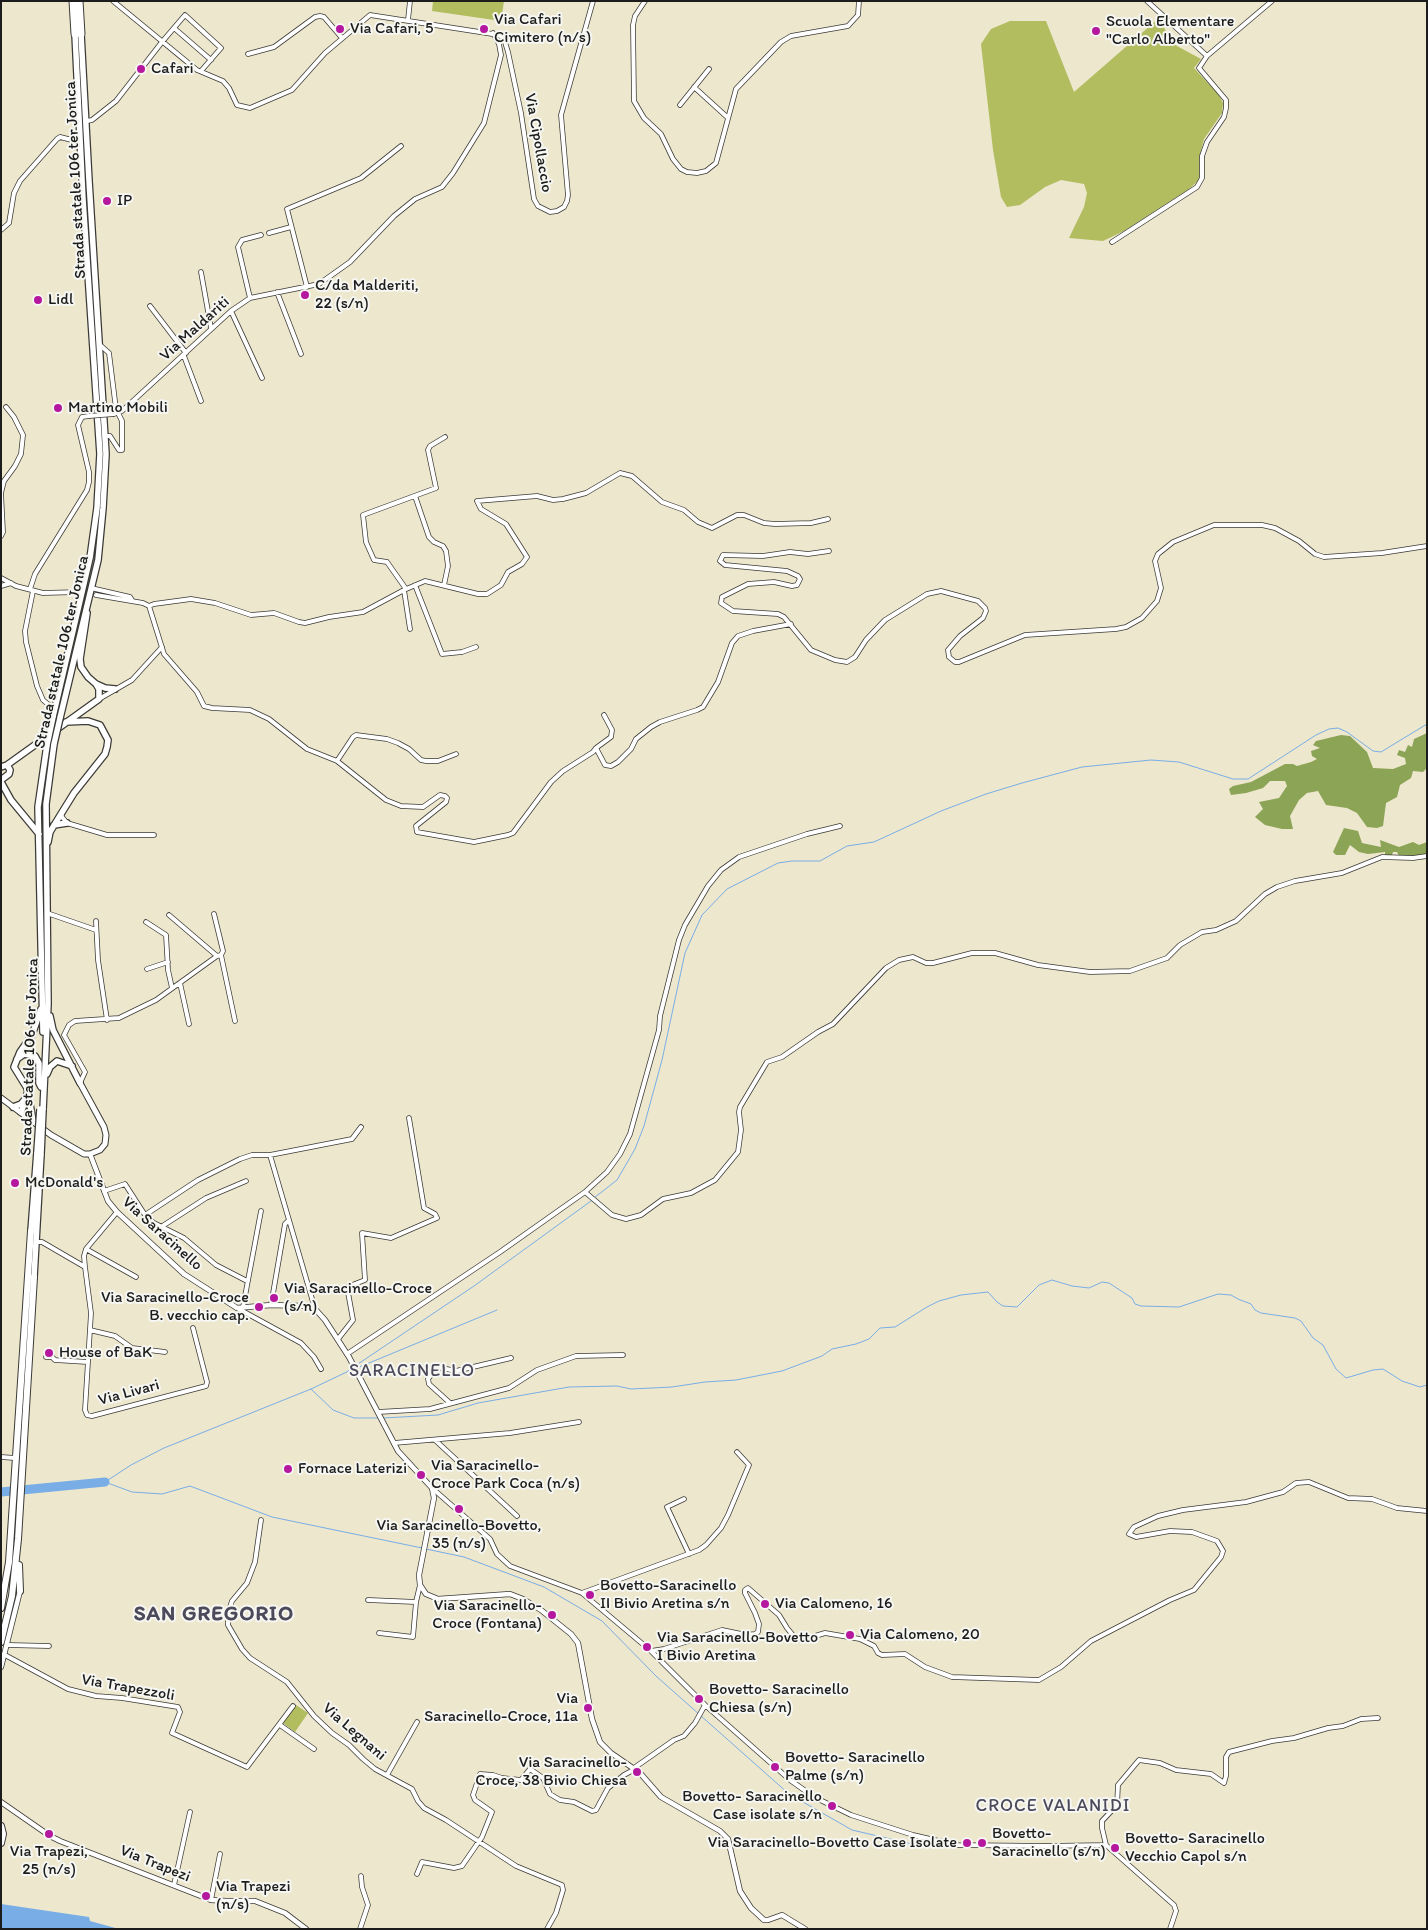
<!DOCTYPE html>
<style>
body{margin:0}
#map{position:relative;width:1428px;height:1930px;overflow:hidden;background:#ede7cd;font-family:Itim,sans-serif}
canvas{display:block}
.frame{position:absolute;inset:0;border:2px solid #1c1c1c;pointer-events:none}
</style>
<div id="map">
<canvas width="1428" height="1930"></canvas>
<div class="frame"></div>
</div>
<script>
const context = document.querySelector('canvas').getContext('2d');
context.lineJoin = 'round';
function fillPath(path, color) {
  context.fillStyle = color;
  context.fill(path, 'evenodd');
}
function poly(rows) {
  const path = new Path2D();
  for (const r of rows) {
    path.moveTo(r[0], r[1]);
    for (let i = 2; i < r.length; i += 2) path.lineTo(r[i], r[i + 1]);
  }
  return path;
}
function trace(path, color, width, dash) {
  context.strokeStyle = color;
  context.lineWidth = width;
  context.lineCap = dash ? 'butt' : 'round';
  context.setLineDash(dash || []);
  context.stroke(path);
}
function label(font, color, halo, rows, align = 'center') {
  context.font = font + ' Itim,sans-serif';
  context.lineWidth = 4;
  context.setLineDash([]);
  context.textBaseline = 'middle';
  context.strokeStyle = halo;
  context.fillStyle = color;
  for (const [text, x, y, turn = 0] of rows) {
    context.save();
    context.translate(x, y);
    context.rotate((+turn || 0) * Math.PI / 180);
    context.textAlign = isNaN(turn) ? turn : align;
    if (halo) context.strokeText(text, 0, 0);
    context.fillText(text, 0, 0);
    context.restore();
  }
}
fillPath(poly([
 [433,1,504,1,501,21,432,11],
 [1159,18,1171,41,1177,46,1201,59,1194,68,1219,95,1223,103,1222,113,1204,139,1199,158,1199,180,1189,189,1124,231,1103,241,1069,238,1084,207,1087,193,1084,184,1061,180,1045,187,1020,205,1007,207,1001,197,993,150,981,44,991,29,1010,21,1046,21,1074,92],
 [296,1705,308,1713,295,1732,283,1723]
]), '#b1bd5f');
fillPath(poly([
 [1427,733,1427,768,1423,772,1413,771,1411,778,1400,785,1397,797,1386,803,1383,826,1377,828,1367,827,1357,813,1347,808,1326,805,1318,791,1307,793,1299,800,1290,816,1293,829,1282,829,1265,825,1255,817,1263,809,1259,802,1279,798,1287,786,1285,781,1270,781,1263,788,1246,793,1231,795,1229,789,1233,786,1251,782,1285,764,1293,764,1297,766,1311,762,1317,759,1312,756,1311,751,1320,748,1313,745,1316,741,1341,735,1350,736,1367,752,1373,768,1393,769,1406,764,1405,758,1397,755,1399,750,1405,752,1408,745,1412,747,1414,739],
 [1344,828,1358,831,1362,843,1381,847,1380,840,1399,847,1413,842,1419,845,1427,842,1427,854,1410,856,1399,856,1397,852,1393,852,1392,855,1385,855,1385,852,1368,854,1359,852,1350,845,1345,855,1336,855,1333,852]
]), '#8ca456');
fillPath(poly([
 [1,1904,89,1917,90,1921,119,1929,1,1929]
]), '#78ade6');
trace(poly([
 [594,1198,617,1180,635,1149,644,1126,662,1060,685,953,702,915,727,889,778,863,792,861,820,861,847,846,874,842,941,811,986,794,1022,783,1082,767,1151,760,1179,762,1233,779,1248,779,1316,735,1329,729,1338,728,1347,732,1373,751,1381,752,1427,724],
 [355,1366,474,1286,591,1201],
 [357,1368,497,1310],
 [348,1371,352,1369],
 [311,1389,333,1410,354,1418,379,1418],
 [383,1418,438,1415,478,1403,569,1387,617,1386,631,1389,672,1387,705,1382,736,1380,782,1371,822,1356,832,1349,856,1344,869,1339,880,1328,895,1327,927,1307,939,1301,961,1295,988,1292,997,1302,1003,1306,1017,1307,1039,1285,1052,1280,1072,1286,1089,1288,1102,1282,1109,1283,1132,1298,1135,1304,1141,1306,1179,1307,1218,1294,1231,1295,1238,1299,1251,1304,1255,1310,1261,1313,1295,1318,1301,1321,1313,1338,1323,1345,1336,1369,1346,1378,1373,1370,1383,1369,1402,1381,1420,1387,1427,1385],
 [105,1482,132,1492,162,1494,190,1486,272,1517,422,1548],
 [105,1482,131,1465,164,1448,311,1389,353,1369],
 [426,1549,464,1557,544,1587,602,1621,656,1676,789,1794,852,1830,912,1844]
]), '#78ade6', 1);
trace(poly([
 [1,1492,105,1482]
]), '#78ade6', 9);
const minor = poly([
 [113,1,197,70,223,81,229,88,237,105,250,108,292,90,325,53,370,15,499,35,504,39,508,52,521,113,534,199,538,206,550,212,557,211,564,207,567,201,568,195,561,115,593,1],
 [645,1,635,16,633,25,634,101,644,118,661,134,673,159,681,169,687,172,697,173,706,171,716,163,736,89,781,42,791,36,848,26,858,15,859,1],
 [408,20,410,1],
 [174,28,211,60],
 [248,54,274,47,315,17,320,16,324,17,342,38],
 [1207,56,1272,1],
 [694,87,727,117],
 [680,105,709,69],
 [87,121,92,120,116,101,162,42,185,15,221,48,201,71],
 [1,230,9,223,14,193,20,181,57,139,60,137,80,142],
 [269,233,291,227],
 [1112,242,1197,187,1202,178,1202,156,1207,142,1224,117,1226,108,1226,100,1199,68,1207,56,1147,1],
 [201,272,211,328],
 [307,287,287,209,361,178,401,146],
 [277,292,301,354],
 [250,298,238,247,242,240,261,235],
 [150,306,186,353],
 [231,311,262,378],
 [100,345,109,353,116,409,122,421,122,450,119,450,110,436,106,436],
 [184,356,201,401],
 [114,414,122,411,231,311,250,298,319,284,350,262,394,216,415,199,442,187,453,173,484,123,501,55,499,44,493,33],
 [415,496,429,537,434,542,443,546,446,551,448,566,444,585],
 [1,536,3,532,1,493,4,481,15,466,21,454,23,435,14,417,6,407],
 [829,551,808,554,790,552,763,556,723,555,720,561,725,565,787,571,798,576,800,579,797,585,792,586,774,582,748,584,722,597,721,603,733,611,778,614,784,617,811,650,835,660,847,662,855,657,866,640,885,620,927,594,941,591,978,601,985,608,986,611,983,618,960,636,948,650,949,657,955,662,959,662,1025,635,1116,629,1126,627,1142,618,1157,601,1161,588,1155,561,1158,554,1173,542,1214,525,1262,525,1275,528,1299,541,1315,554,1324,557,1382,553,1427,546],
 [1,578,16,586,43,593,79,592],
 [415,585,442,654,462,652,476,647],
 [1,586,11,583],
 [91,588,130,597,132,600],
 [30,589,35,574,87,490,89,482,89,472,78,425,82,417,89,416],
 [406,589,387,562,374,560,366,542,363,515,436,488,428,450,430,446,445,437],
 [404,590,410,629],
 [33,591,25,631,26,642,37,686,43,700,55,710],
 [96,595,143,603,149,606],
 [149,606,154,604,191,599,215,603,251,615,274,613,299,622,305,623,329,617,363,612,404,590,425,581,478,594,487,594,501,585,508,572,522,564,527,557,506,524,481,509,477,501,537,496,553,500,563,499,586,493,620,473,632,476,662,502,684,510,698,522,712,528,737,515,744,515,764,523,775,524,811,523,828,519],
 [149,606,164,654,197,692,204,706,212,708,250,710,269,719,307,749,337,761,386,800,401,806,423,807,440,795,445,796,447,798,446,802,416,826,417,832,474,842,508,835,513,833,551,782,563,771,593,752,596,748,611,737,612,730,604,715],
 [99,699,132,680,162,647],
 [596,748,605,765,611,766,618,762,631,749,636,739,651,727,660,722,697,710,703,707,718,682,732,643,738,636,753,631,791,624],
 [337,761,353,737,356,735,387,739,398,743,409,749,421,760,426,761,438,761,456,754],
 [61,814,62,817,67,823,107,835,154,835],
 [47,913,96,930],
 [214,914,223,951,221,955,235,1021],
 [169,915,217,956],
 [96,921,98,960,107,1020],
 [146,922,166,935,168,970,172,988],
 [147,969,168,962],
 [180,983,189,1024],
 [80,1083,85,1072,64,1035,69,1025,75,1021,119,1018,156,1000,217,956,221,955],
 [104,1191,125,1184,145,1215,154,1223,184,1238,216,1265,247,1281],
 [585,1192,612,1215,626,1219,641,1215,663,1199,691,1193,715,1180,738,1152,741,1130,739,1112,740,1107,767,1062,782,1057,818,1032,833,1024,886,968,899,960,913,957,926,963,933,963,972,953,995,953,1038,965,1090,972,1130,971,1167,958,1180,945,1202,932,1216,930,1236,921,1265,894,1277,887,1295,881,1342,873,1382,857,1413,858,1427,856],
 [145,1215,198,1180,240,1159,252,1155,270,1155],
 [161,1227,206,1198,246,1181],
 [36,1242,42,1242,85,1267,91,1313,85,1410,87,1415,92,1416,206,1386,207,1382,193,1328],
 [86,1249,117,1212],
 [85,1267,84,1256,86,1249,136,1277],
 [271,1305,285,1224,289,1220],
 [243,1307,261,1211],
 [237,1308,301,1343,314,1357,321,1369],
 [315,1309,270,1155,352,1139,361,1127],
 [90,1330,115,1336,132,1348,165,1352],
 [338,1339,353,1320,347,1287,365,1280,362,1233,391,1238,437,1218,435,1214,424,1208,409,1118],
 [347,1354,500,1252,585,1192,607,1172,620,1154,630,1134,659,1030,660,1016,679,940,685,925,708,886,721,870,739,857,807,834,840,826],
 [46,1357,52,1357,55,1360,88,1362],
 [450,1403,429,1384,428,1379,437,1367,456,1371,511,1358],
 [378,1412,430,1409,509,1388,537,1370,576,1356,623,1355],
 [435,1440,517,1516],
 [394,1443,510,1433,579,1422],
 [1,1457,15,1458],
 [432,1488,490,1539,497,1554,510,1566,582,1593,651,1651,705,1705,790,1780,814,1797,851,1815,913,1835,956,1845,1047,1846,1106,1845,1174,1905,1176,1911,1170,1929],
 [684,1499,667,1507,689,1554],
 [261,1520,255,1562,247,1583,232,1601,228,1613,228,1625,242,1649,250,1658,287,1682,314,1716,332,1733,349,1745,363,1759,375,1769,412,1789,418,1801,424,1808,446,1820,516,1866,562,1885,563,1890,556,1913,547,1929],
 [582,1593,699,1550,706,1545,721,1528,728,1515,749,1465,737,1452],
 [368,1600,416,1602],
 [379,1633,413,1637,416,1602,420,1585],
 [8,1645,49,1646],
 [651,1651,664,1649,722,1630,746,1635,755,1634,758,1632,759,1624,755,1613,745,1593,745,1590,748,1588,779,1615,787,1628,796,1639,802,1640,825,1633,860,1639,874,1646,878,1653,882,1655,905,1654,925,1667,952,1677,1039,1680,1061,1667,1091,1641,1170,1600,1194,1590,1221,1557,1223,1551,1217,1541,1192,1532,1170,1531,1136,1537,1129,1534,1134,1527,1158,1516,1183,1510,1246,1502,1283,1492,1296,1483,1309,1482,1348,1498,1372,1499,1397,1508,1427,1511],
 [5,1655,68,1689,96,1696,122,1698,178,1707,180,1712,172,1733,247,1767,293,1706],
 [280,1725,314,1749],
 [634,1768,674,1740,684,1736,695,1723,705,1705],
 [387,1775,417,1722],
 [1106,1845,1102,1828,1102,1821,1117,1805,1118,1785,1139,1760,1160,1763,1176,1770,1211,1774,1224,1783,1226,1776,1226,1757,1229,1752,1272,1741,1294,1738,1328,1728,1343,1726,1361,1719,1378,1718],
 [417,1874,422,1862,454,1868,462,1866,482,1837,492,1812,475,1800,473,1795,480,1774,493,1775,502,1778,521,1780,530,1769,543,1778,550,1794,560,1800,574,1802,592,1811,596,1810,608,1788,624,1775,635,1769],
 [174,1885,190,1812],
 [211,1900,220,1854],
 [360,1929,368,1905,362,1887,361,1876]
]);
const tertiary = poly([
 [90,1154,108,1201,117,1212,184,1274,237,1308,271,1305,305,1306,315,1309,325,1320,349,1357,398,1451,432,1488,434,1498,419,1575,420,1585,426,1594,438,1599,510,1594,523,1599,541,1610,571,1634,578,1643,592,1719,600,1742,611,1753,640,1773,661,1797,720,1831,728,1839,740,1891,751,1908,764,1920,768,1920,782,1915,805,1929],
 [1,1667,20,1591],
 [1,1802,50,1836,60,1841,211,1900,226,1901,255,1901,285,1913,306,1929]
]);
const secondary = poly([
 [1,1098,51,1135,84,1154,90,1154,100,1150,105,1144,106,1135,104,1127,80,1083]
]);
const primary = poly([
 [87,613,80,659,81,667,88,677,96,684,105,688,115,689],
 [53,717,90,558,97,508,100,454,83,199,75,34],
 [60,718,98,560,103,508,106,454,89,181,81,34],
 [7,765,99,699,99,689,96,684],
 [1,767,7,765,10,770,9,774,1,780],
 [1,782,11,800,39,834],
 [54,825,67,823],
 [48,842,50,832,61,814,74,793,105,754,107,747,108,740,100,725,88,721,66,722],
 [50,1016,53,1030,80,1083],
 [43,1032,38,807,47,745],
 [17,1059,24,1054,35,1056,39,1063,39,1083,41,1087],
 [47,1074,50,1067,57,1061,72,1066],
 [13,1107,21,1104,26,1098,27,1094],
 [43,1110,48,1004,46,804,54,744],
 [21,1112,26,1100],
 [33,1121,27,1088,14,1067,20,1052,32,1035,41,1009],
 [31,1231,37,1152],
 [34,1277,41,1154]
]);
const trunk = poly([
 [19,1565,20,1591],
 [1,1608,9,1562,31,1231],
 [1,1642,12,1596,18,1539,34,1277],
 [1,1826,3,1834,1,1843]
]);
const motorway = poly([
 [73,1,75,34],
 [79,1,81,34]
]);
trace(minor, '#3b3a37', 5.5);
trace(tertiary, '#3b3a37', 6);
trace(secondary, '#3b3a37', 7);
trace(primary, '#3b3a37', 8);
trace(trunk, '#3b3a37', 8);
trace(motorway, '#3b3a37', 9);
trace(minor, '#fff', 4);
trace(tertiary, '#fff', 4.5);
trace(secondary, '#fff', 5);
trace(primary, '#fff', 5.5);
trace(trunk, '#fff', 6);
trace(motorway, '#fff', 7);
const minorBridge = poly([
 [89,416,114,414]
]);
const primaryBridge = poly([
 [54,744,60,718],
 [47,745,53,717],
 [37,1152,40,1109],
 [41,1154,43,1110]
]);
trace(minorBridge, '#3b3a37', 5.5, []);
trace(primaryBridge, '#3b3a37', 8, []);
trace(minorBridge, '#fff', 4);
trace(primaryBridge, '#fff', 5.5);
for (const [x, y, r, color] of [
 [340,29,5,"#b5179e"],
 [484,29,5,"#b5179e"],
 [1096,31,5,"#b5179e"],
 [141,69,5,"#b5179e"],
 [107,201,5,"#b5179e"],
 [305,295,5,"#b5179e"],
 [38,300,5,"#b5179e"],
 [58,408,5,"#b5179e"],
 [15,1183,5,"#b5179e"],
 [274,1298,5,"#b5179e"],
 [259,1307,5,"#b5179e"],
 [49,1353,5,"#b5179e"],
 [288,1469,5,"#b5179e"],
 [421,1475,5,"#b5179e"],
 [459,1509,5,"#b5179e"],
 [590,1595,5,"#b5179e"],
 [765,1604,5,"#b5179e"],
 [552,1615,5,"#b5179e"],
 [850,1635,5,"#b5179e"],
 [647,1647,5,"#b5179e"],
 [699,1699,5,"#b5179e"],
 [588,1708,5,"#b5179e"],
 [775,1767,5,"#b5179e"],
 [637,1772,5,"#b5179e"],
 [832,1806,5,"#b5179e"],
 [49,1834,5,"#b5179e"],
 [967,1843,5,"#b5179e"],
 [982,1843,5,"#b5179e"],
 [1115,1848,5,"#b5179e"],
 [206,1896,5,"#b5179e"]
]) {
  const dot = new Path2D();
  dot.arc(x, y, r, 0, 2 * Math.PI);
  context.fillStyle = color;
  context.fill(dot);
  trace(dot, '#f6f6f2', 2);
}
label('16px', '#1c1c1c', '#f6f6f2', [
 ["Via Cafari",494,20],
 ["Cimitero (n/s)",494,38],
 ["Scuola Elementare",1106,22],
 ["\"Carlo Alberto\"",1106,40],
 ["Via Cafari, 5",350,29],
 ["Cafari",151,69],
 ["IP",117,201],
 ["C/da Malderiti,",315,286],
 ["22 (s/n)",315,304],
 ["Lidl",48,300],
 ["Martino Mobili",68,408],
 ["McDonald's",25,1183],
 ["Via Saracinello-Croce",284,1289],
 ["(s/n)",284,1307],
 ["Via Saracinello-Croce",249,1298,"right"],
 ["B. vecchio cap.",249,1316,"right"],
 ["House of BaK",59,1353],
 ["Via Saracinello-",431,1466],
 ["Croce Park Coca (n/s)",431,1484],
 ["Fornace Laterizi",298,1469],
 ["Via Saracinello-Bovetto,",459,1526,"center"],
 ["35 (n/s)",459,1544,"center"],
 ["Bovetto-Saracinello",600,1586],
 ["II Bivio Aretina s/n",600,1604],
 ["Via Calomeno, 16",775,1604],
 ["Via Saracinello-",542,1606,"right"],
 ["Croce (Fontana)",542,1624,"right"],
 ["Via Calomeno, 20",860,1635],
 ["Via Saracinello-Bovetto",657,1638],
 ["I Bivio Aretina",657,1656],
 ["Bovetto- Saracinello",709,1690],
 ["Chiesa (s/n)",709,1708],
 ["Via",578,1699,"right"],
 ["Saracinello-Croce, 11a",578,1717,"right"],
 ["Bovetto- Saracinello",785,1758],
 ["Palme (s/n)",785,1776],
 ["Via Saracinello-",627,1763,"right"],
 ["Croce, 38 Bivio Chiesa",627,1781,"right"],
 ["Bovetto- Saracinello",822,1797,"right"],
 ["Case isolate s/n",822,1815,"right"],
 ["Bovetto-",992,1834],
 ["Saracinello (s/n)",992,1852],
 ["Bovetto- Saracinello",1125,1839],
 ["Vecchio Capol s/n",1125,1857],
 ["Via Saracinello-Bovetto Case Isolate",957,1843,"right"],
 ["Via Trapezi,",49,1852,"center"],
 ["25 (n/s)",49,1870,"center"],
 ["Via Trapezi",216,1887],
 ["(n/s)",216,1905]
], 'left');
label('16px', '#1c1c1c', '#f6f6f2', [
 ["Via Cipollaccio",538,143,80],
 ["Strada statale 106 ter Jonica",76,180,-93],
 ["Via Maldariti",195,329,-42],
 ["Strada statale 106 ter Jonica",62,652,-77],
 ["Strada statale 106 ter Jonica",30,1057,-88],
 ["Via Saracinello",162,1234,42],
 ["Via Livari",129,1393,-15],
 ["Via Trapezzoli",128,1688,10],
 ["Via Legnani",354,1732,41],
 ["Via Trapezi",155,1864,22]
]);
context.letterSpacing = '1px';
label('18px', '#4c4a5a', '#f6f6f2', [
 ["SARACINELLO",412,1371],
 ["CROCE VALANIDI",1053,1806]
]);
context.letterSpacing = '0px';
context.letterSpacing = '1px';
label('bold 21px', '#4c4a5a', '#f6f6f2', [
 ["SAN GREGORIO",214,1615]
]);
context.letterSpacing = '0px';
</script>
